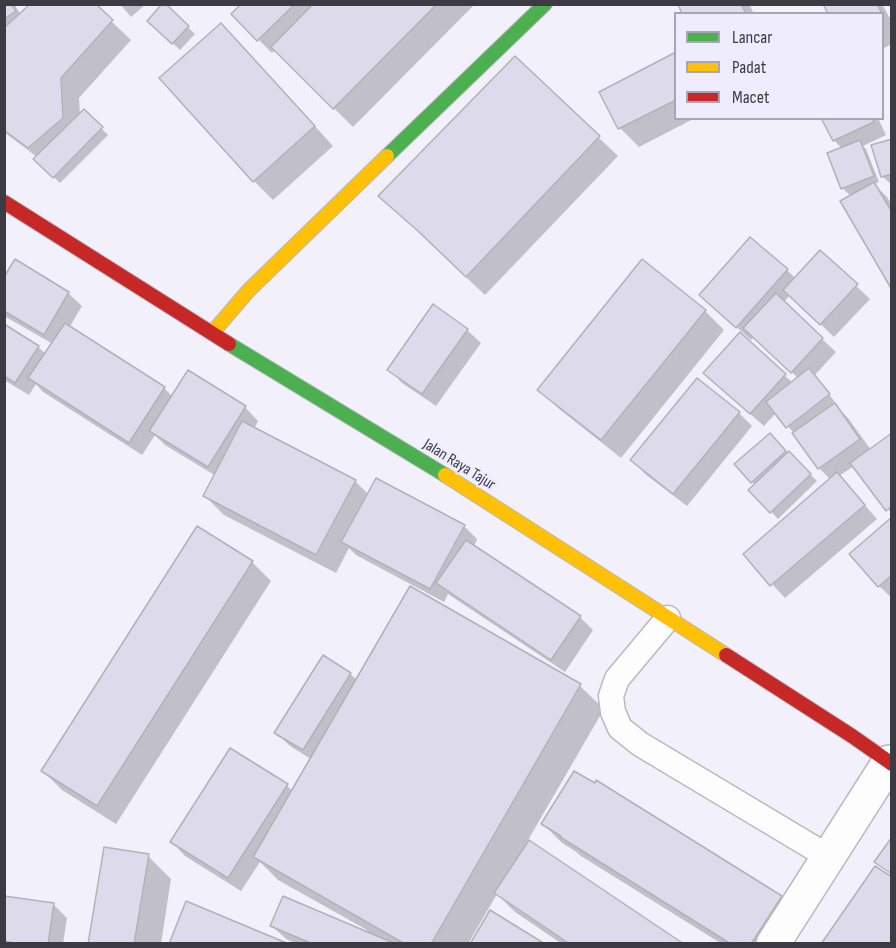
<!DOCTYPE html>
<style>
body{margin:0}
#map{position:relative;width:896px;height:948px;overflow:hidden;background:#f2f0fa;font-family:"Sofia Sans Condensed",sans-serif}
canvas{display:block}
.frame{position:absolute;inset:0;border:6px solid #3c3b44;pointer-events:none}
.legend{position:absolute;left:674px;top:12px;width:210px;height:108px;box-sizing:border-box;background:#efecfe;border:2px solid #a7a5b4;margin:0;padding:8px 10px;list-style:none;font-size:18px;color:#3c3b44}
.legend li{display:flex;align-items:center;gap:12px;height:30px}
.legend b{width:30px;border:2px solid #a7a5b4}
</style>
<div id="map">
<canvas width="896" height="948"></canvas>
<div class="frame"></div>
<ul class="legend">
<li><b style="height:8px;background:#4caf50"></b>Lancar</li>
<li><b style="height:8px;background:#ffc107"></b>Padat</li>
<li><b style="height:8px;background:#c62828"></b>Macet</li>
</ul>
</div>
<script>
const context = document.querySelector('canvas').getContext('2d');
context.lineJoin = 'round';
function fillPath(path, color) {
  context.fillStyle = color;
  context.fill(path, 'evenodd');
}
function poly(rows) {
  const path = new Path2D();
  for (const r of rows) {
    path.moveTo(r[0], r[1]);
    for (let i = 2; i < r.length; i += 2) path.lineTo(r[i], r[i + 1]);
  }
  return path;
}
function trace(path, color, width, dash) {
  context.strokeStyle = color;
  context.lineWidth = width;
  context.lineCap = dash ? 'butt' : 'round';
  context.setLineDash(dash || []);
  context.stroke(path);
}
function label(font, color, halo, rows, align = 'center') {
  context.font = font + ' "Sofia Sans Condensed",sans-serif';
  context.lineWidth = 4.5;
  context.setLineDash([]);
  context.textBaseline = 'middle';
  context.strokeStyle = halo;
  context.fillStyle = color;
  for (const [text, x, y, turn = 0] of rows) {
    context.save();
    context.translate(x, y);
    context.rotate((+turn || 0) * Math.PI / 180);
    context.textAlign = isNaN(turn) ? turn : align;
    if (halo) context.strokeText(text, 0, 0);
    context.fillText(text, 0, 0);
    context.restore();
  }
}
fillPath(poly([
 [4,4,14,4,21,15,30,7,28,4,93,4,131,40,79,98,80,115,84,111,108,135,60,183,35,159,37,157,4,132],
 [120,4,146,4,131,17],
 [164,4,195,34,180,50,149,21],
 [243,4,475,4,353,127,275,50,272,53,233,14],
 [679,4,749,4,754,14,684,14],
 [824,4,882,4,892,22,892,44,882,49,882,14,830,14],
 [221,25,240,44,333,146,273,200,254,181],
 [676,54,676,118,695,118,639,147,620,128,601,92],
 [515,58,618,156,485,295,380,196],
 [823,118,878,118,886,135,863,146,866,149,879,182,874,184,887,197,892,205,892,287,851,196,842,188,842,149,834,140],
 [892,140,892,185,882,176],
 [820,252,870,299,834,337,790,295,783,303,836,352,814,376,835,402,833,403,848,418,871,450,892,434,892,514,854,466,839,476,877,519,785,598,745,555,831,480,819,468,794,433,776,413,764,426,718,386,740,335,793,383,798,378,754,337,751,340,701,295,787,270,795,278],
 [643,261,705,311,724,330,621,458,558,408,539,390],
 [4,280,68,293,82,306,69,328,164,388,173,397,245,407,258,421,254,429,355,481,368,494,464,526,477,539,474,547,580,617,593,630,565,672,448,594,444,602,356,555,349,548,336,573,224,515,205,496,216,476,165,445,155,435,142,455,43,392,36,384,29,395,4,380,4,326,38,347,46,354,53,344,4,316],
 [433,306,467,330,481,343,436,406,402,383,389,369],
 [739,413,752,426,687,506,645,474,632,460],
 [776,441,817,481,778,519,750,490,755,485,736,465],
 [892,519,892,598,879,586],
 [252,562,271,581,116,824,62,790,43,771],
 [410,588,580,686,604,709,524,847,682,944,562,944,515,912,497,894,468,944,297,944,286,939,272,926,366,932,367,930,278,880,260,862,241,891,185,856,172,842,231,750,287,786,293,791,311,759,290,746,276,732,350,674,357,680],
 [543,824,781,897,800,916,782,944,722,944,581,856,575,851,562,843],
 [148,856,171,879,161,944,89,944],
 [4,897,54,905,67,918,63,944,4,944]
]), '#0003');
const building = poly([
 [4,4,11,4,16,11,4,19,4,4],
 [30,4,96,4,113,20,61,78,63,118,28,148,4,130,4,28,30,4],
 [162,4,166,4,189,26,172,44,147,21,162,4],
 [241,4,295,4,257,41,231,14,241,4],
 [313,4,437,4,333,109,271,47,313,4],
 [678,4,741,4,746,14,682,14,678,4],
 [823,4,877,4,882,14,828,14,823,4],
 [221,23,315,126,253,182,159,78,221,23],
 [676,52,676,100,618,129,599,92,676,52],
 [515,56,600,136,466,277,418,231,378,196,515,56],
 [84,109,103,127,53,178,33,159,84,109],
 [821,118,872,118,874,122,833,141,821,118],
 [892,139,892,174,881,177,871,145,892,139],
 [860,140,874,176,841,189,827,153,860,140],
 [874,182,892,212,892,290,840,201,874,182],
 [750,237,788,269,736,328,699,295,750,237],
 [820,250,858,284,820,325,783,290,820,250],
 [15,259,69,292,44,335,4,311,4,277,15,259],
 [642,259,706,310,601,440,537,390,642,259],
 [776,293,823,338,791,373,743,328,776,293],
 [433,304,468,329,422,394,387,370,433,304],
 [65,323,165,387,129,443,28,378,65,323],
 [4,324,39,346,15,383,4,376,4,324],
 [740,332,786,374,750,414,703,373,740,332],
 [809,368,830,394,786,428,766,402,809,368],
 [188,370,246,406,208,467,149,431,188,370],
 [697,378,740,412,673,494,630,460,697,378],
 [835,403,860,439,818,469,792,433,835,403],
 [242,421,356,480,316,555,203,496,242,421],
 [770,433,786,451,751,483,734,464,770,433],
 [892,433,892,506,886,511,850,463,892,433],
 [789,451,811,474,770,513,748,490,789,451],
 [837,472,865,505,770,586,743,554,837,472],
 [376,478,465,525,430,589,341,542,376,478],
 [892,517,892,575,878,587,849,554,892,517],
 [197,526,253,561,97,806,41,771,197,526],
 [466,540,581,616,551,660,436,583,466,540],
 [410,586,581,684,431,944,405,944,253,857,410,586],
 [323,655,351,673,303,750,274,733,323,655],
 [230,748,288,784,228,878,170,842,230,748],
 [574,771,595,783,596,780,782,896,751,944,731,944,560,837,561,836,541,824,574,771],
 [892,837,892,874,874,862,892,837],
 [529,840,684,944,570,944,494,893,529,840],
 [104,847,149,854,134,944,88,944,104,847],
 [875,866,892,877,892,944,821,944,875,866],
 [4,896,54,903,48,944,19,944,4,941,4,896],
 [283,896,396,944,313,944,270,926,283,896],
 [186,901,289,944,169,944,186,901],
 [490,910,545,944,470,944,490,910]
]);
fillPath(building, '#dddaec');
trace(building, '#b2b1b9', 1.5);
const lane = poly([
 [668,618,617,679,611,696,613,712,620,728,640,744,817,850]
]);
const street = poly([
 [773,944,889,762]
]);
const fast = poly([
 [387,156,545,4],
 [229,344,445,475]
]);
const slow = poly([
 [212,333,249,290,387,156],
 [445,475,726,655]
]);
const jam = poly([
 [4,202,229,344],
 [726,655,852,736,892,764]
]);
trace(lane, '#bab8c1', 27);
trace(street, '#bab8c1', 36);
trace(fast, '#bab8c1', 16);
trace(slow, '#bab8c1', 16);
trace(jam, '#bab8c1', 16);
trace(lane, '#fdfdfe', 24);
trace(street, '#fdfdfe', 33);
trace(fast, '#4caf50', 14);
trace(slow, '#ffc107', 14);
trace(jam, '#c62828', 14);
label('16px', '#3c3b44', '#efecfe', [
 ["Jalan Raya Tajur",459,465,32]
]);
</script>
